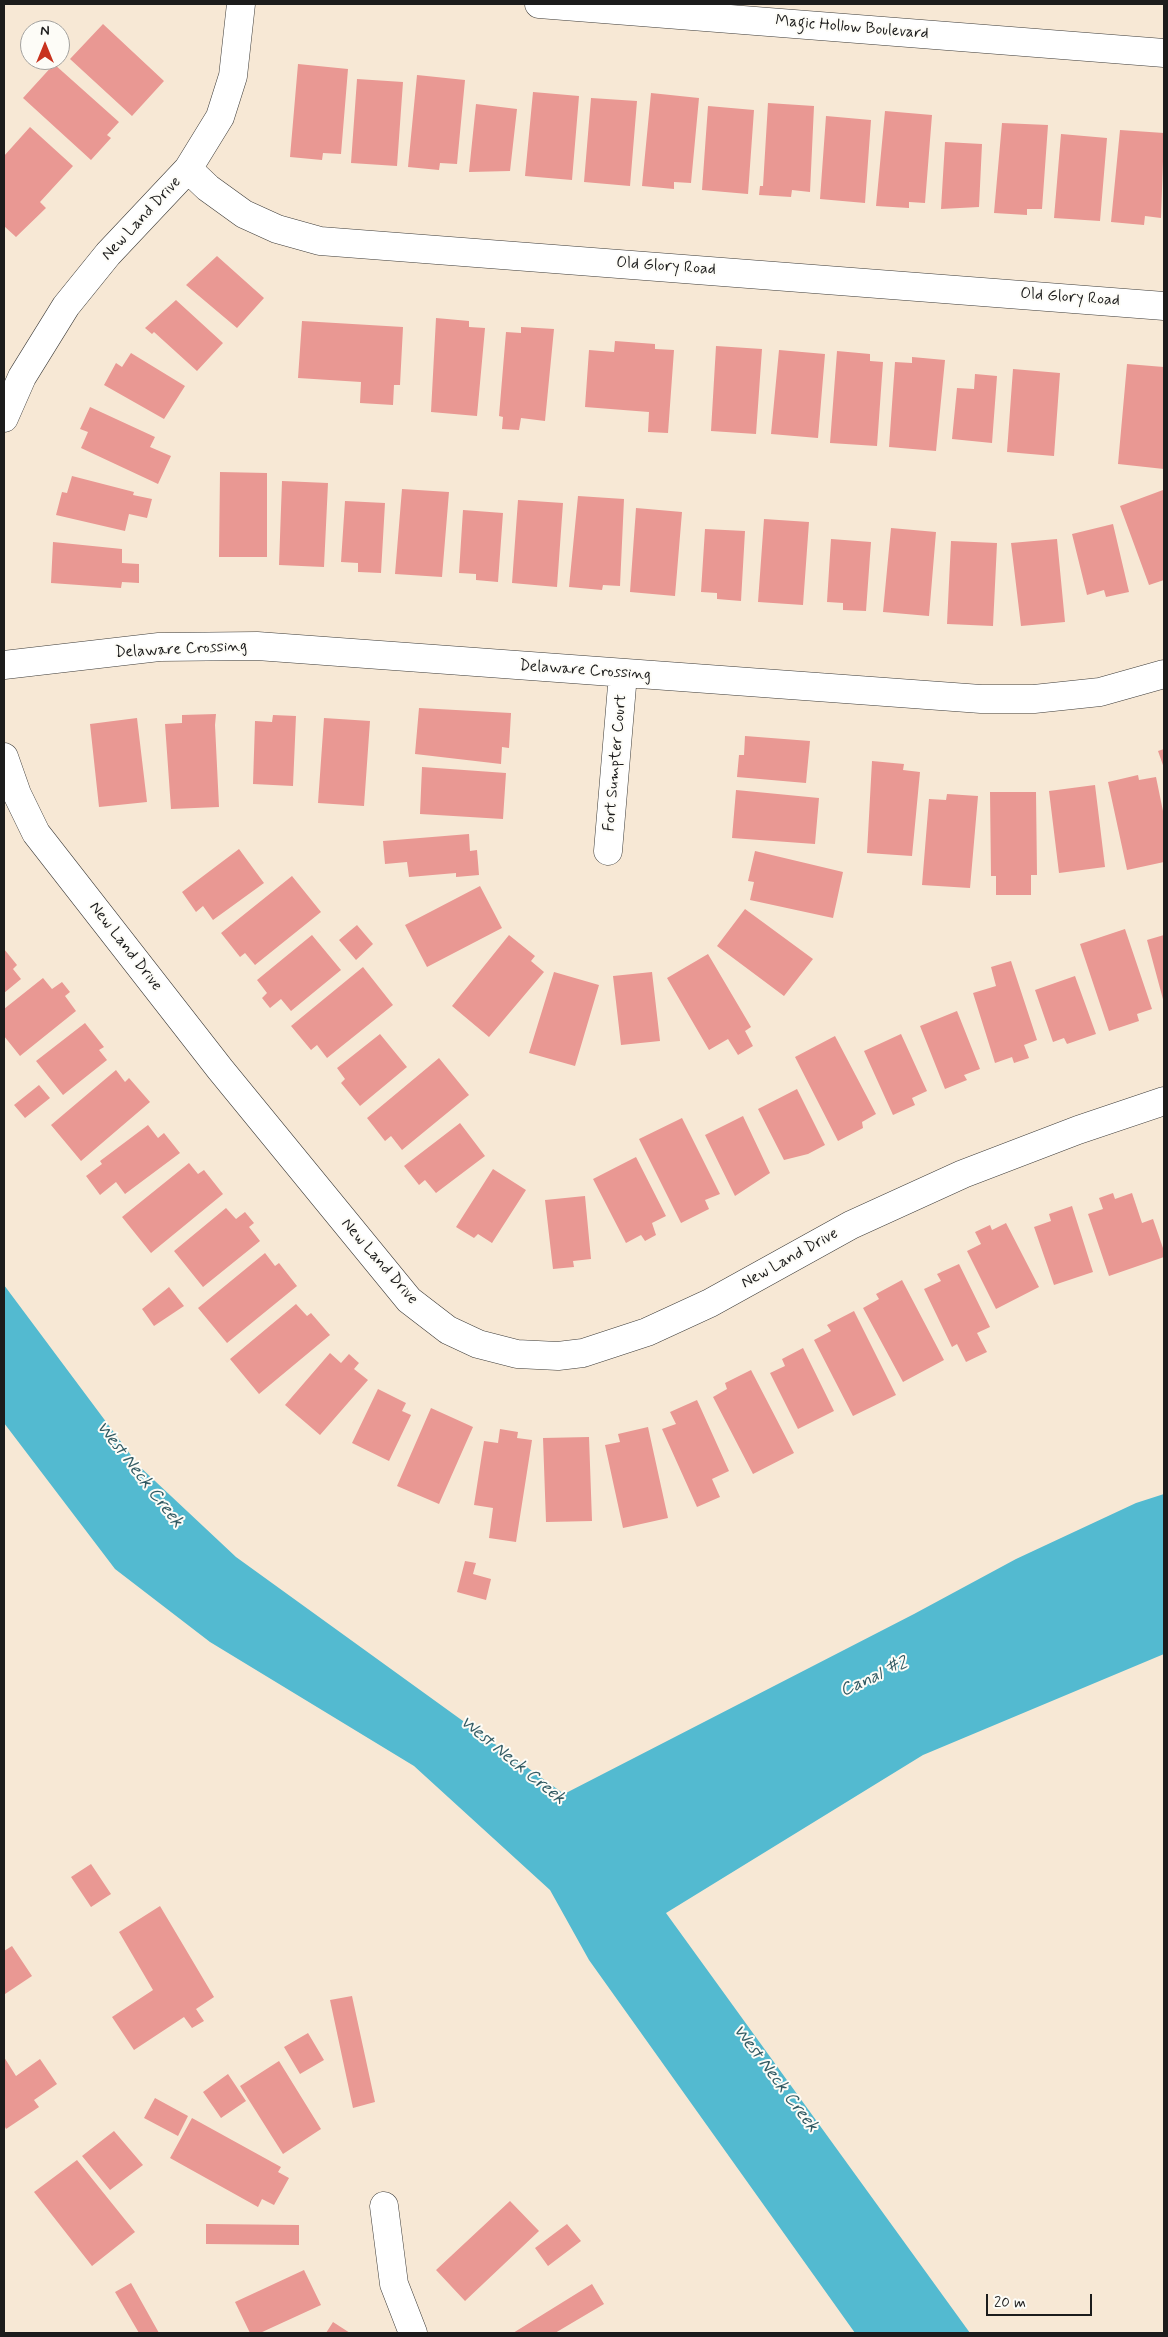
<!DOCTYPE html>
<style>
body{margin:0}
#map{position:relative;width:1168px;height:2337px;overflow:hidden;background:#f7e8d5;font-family:Mynerve,sans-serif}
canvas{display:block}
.frame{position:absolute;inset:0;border:5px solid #1c1c1c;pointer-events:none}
.north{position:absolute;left:20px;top:20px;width:50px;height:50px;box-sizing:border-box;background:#fdfcf7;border:1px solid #a3a29f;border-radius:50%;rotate:0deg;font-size:14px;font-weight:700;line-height:20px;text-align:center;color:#1c1c1c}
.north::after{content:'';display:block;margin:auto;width:18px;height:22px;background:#c8321e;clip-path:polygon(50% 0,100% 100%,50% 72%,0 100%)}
.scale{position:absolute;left:986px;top:2294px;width:106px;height:22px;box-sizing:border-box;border:2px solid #1c1c1c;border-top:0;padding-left:6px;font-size:15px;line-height:18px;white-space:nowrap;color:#1c1c1c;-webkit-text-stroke:4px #fdfcf7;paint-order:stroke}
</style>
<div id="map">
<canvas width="1168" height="2337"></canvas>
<div class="frame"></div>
<div class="north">N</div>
<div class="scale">20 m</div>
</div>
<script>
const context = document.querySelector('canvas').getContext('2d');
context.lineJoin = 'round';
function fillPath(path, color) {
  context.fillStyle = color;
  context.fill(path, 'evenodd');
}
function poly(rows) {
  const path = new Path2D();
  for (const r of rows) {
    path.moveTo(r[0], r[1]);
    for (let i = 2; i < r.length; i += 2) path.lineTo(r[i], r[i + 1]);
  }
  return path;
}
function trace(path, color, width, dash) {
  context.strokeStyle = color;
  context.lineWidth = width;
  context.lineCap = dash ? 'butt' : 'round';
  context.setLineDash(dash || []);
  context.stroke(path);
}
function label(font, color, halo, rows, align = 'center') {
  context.font = font + ' Mynerve,sans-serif';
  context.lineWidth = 4;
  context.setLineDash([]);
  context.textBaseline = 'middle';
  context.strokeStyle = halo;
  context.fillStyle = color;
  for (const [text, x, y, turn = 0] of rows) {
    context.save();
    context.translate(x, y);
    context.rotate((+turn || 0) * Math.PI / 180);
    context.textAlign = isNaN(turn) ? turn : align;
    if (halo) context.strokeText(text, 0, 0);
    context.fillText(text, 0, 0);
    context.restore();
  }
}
fillPath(poly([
 [4,1285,139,1466,236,1557,564,1794,914,1614,1016,1559,1136,1503,1164,1494,1164,1654,923,1755,666,1913,970,2333,855,2333,589,1960,550,1890,414,1766,210,1642,115,1569,4,1423]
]), '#53bad0');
fillPath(poly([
 [103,24,164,81,132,116,70,59],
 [54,64,119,122,107,135,111,138,91,160,23,98],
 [298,64,348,69,341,154,323,153,322,160,290,157],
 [417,75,465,80,457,164,440,163,439,170,408,167],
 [357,79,403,82,397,166,351,163],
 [533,92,579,96,572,180,525,176],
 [651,93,699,98,691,183,674,182,674,189,642,186],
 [591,98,637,101,630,186,584,182],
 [768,103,814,106,810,192,792,190,791,197,759,195,760,186,763,186],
 [476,104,517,109,510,171,469,172],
 [708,106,754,110,748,194,702,190],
 [885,111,932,115,925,203,909,202,909,208,876,206],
 [826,116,871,120,865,203,820,199],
 [1002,123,1048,125,1042,209,1027,209,1027,215,994,213],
 [30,127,73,166,40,202,46,208,16,237,4,226,4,156],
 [1120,130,1164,133,1161,218,1145,216,1144,225,1111,222],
 [1061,134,1107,138,1100,221,1054,218],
 [945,142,982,144,979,207,941,209],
 [217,256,264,298,237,328,186,285],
 [176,300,223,343,197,371,154,332,152,334,145,328],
 [436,318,469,321,469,327,485,328,477,416,431,412],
 [302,321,403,327,400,385,394,385,393,405,360,403,361,382,298,378],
 [521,327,554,329,545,421,521,418,519,430,502,429,503,417,499,416,506,332,521,333],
 [615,341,655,344,655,349,674,350,668,433,648,432,649,412,585,407,589,350,614,352],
 [716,346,762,349,756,434,711,431],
 [779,350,825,354,818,438,771,434],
 [837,351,870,354,870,361,883,362,877,446,830,443],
 [131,353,185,386,164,419,104,385,116,363,122,367],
 [912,357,945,360,936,451,889,447,895,362,912,363],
 [1127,364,1164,367,1164,469,1118,464],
 [1013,369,1060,373,1054,456,1007,452],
 [975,374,997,376,992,443,952,439,957,388,974,389],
 [90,407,155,437,150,447,171,456,158,484,81,448,88,432,80,429],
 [220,472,267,473,267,557,219,557],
 [72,476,134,492,133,495,152,499,147,518,129,514,125,531,56,515,62,492,67,493],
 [282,481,328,483,324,567,279,565],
 [402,489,449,492,442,577,395,574],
 [1163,490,1164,580,1149,585,1120,506],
 [578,496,624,499,620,586,603,585,602,590,569,587],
 [518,500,563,503,557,587,512,583],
 [345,501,385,503,381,573,358,572,358,563,341,562],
 [636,508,682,512,675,596,630,592],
 [463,510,503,513,498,582,476,580,476,574,459,573],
 [764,519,809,522,803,605,758,602],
 [1113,524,1129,592,1106,597,1104,590,1087,595,1072,534],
 [891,528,936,532,929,616,883,612],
 [705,529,745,531,741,601,717,599,717,593,701,592],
 [831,539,871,542,866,611,843,610,843,603,827,602],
 [1057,539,1065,622,1021,626,1011,543],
 [951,541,997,543,993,626,947,624],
 [53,542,122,549,122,563,139,564,139,583,122,582,121,588,51,583],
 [419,708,511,713,509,748,502,747,501,764,415,754],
 [216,714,215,725,219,807,171,809,165,724,182,723,182,715],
 [273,715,296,716,293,786,253,784,255,721,272,722],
 [137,718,147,802,99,807,90,724],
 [324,718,370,721,364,806,318,803],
 [745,736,810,741,806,783,737,777,739,755,744,755],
 [1164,749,1164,768,1158,751],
 [872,761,904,764,903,770,920,772,912,856,867,853],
 [422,767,506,773,503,819,420,814],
 [1138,775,1139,780,1156,777,1164,816,1164,862,1127,870,1108,782],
 [1095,785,1105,867,1059,873,1049,791],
 [736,790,819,798,815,844,732,838],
 [990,792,1036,792,1037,875,1031,875,1031,895,996,895,996,876,991,876],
 [947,794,978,796,970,888,922,885,929,799,946,800],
 [469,834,470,851,477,850,479,875,456,877,456,873,409,877,407,862,385,864,383,841],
 [239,849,264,883,213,920,203,906,196,912,182,892],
 [755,851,843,872,833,918,750,900,754,882,748,881],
 [292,876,321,912,255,965,245,953,240,957,221,933],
 [480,886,502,928,427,967,405,925],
 [745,909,813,959,784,996,717,946],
 [357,925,373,944,356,960,339,940],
 [1125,929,1152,1009,1137,1014,1139,1021,1109,1031,1080,944],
 [312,935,341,970,291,1011,281,999,270,1008,262,998,267,993,257,980],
 [509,935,535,956,531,961,544,972,489,1037,452,1006],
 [1164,935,1164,1003,1147,940],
 [4,949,17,965,13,969,21,979,4,993],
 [708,954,751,1027,745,1031,753,1046,738,1055,728,1039,709,1050,667,978],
 [1011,961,1037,1040,1024,1045,1029,1058,1014,1063,1012,1057,995,1063,973,993,996,986,991,967],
 [363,967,393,1005,327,1058,317,1045,311,1050,291,1026],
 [554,972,599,985,575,1066,529,1053],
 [652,972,660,1041,621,1045,613,976],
 [1075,976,1096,1034,1067,1044,1064,1038,1053,1042,1035,990],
 [43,978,52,989,62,982,70,992,65,996,76,1011,20,1056,4,1036,4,1009],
 [957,1011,980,1069,964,1075,967,1080,945,1089,920,1026],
 [85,1023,104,1047,99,1050,107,1060,63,1095,36,1061],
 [380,1034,407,1067,360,1106,341,1083,345,1079,337,1068],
 [901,1034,927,1091,912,1098,915,1105,893,1115,864,1051],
 [835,1036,876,1114,862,1122,863,1128,838,1141,795,1057],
 [439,1058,469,1095,402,1150,391,1136,385,1141,367,1118],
 [116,1070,125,1082,129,1078,150,1102,81,1161,51,1125],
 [39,1085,50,1098,25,1118,14,1105],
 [797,1089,825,1145,808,1154,784,1160,758,1109],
 [743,1116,770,1173,735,1196,705,1135],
 [682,1118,720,1194,705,1200,709,1209,681,1223,639,1139],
 [460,1123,485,1156,436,1193,425,1180,419,1185,404,1166],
 [148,1125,158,1138,164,1133,180,1153,125,1194,116,1182,100,1195,86,1176,102,1164,100,1161],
 [636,1157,666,1216,652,1223,656,1235,645,1241,641,1235,626,1243,593,1179],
 [189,1163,198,1174,204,1170,223,1194,151,1253,122,1217],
 [493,1169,526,1190,492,1243,478,1234,474,1238,456,1227],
 [1113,1193,1115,1199,1132,1193,1142,1223,1153,1219,1164,1251,1164,1257,1109,1276,1088,1214,1103,1209,1099,1198],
 [585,1196,591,1259,573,1261,574,1267,553,1269,545,1200],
 [1072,1206,1093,1272,1054,1285,1034,1227,1051,1221,1049,1214],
 [226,1208,236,1219,245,1212,254,1223,249,1227,260,1241,203,1287,174,1251],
 [1006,1223,1039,1287,996,1309,967,1251,981,1244,975,1232,990,1225,992,1230],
 [265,1253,275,1266,279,1263,297,1286,227,1343,198,1308],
 [959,1264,990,1327,977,1333,987,1352,966,1362,957,1344,952,1347,924,1289,941,1281,937,1274],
 [902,1280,944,1360,903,1382,863,1308,879,1299,876,1294],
 [169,1287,184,1306,154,1326,142,1309],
 [296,1304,307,1316,311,1313,330,1335,259,1394,230,1359],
 [854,1311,896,1395,853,1416,814,1340,831,1331,827,1325],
 [803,1348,834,1411,798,1429,770,1373,785,1366,782,1359],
 [330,1353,341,1363,349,1354,359,1363,354,1369,368,1380,320,1435,285,1405],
 [751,1370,794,1453,753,1474,713,1397,727,1389,725,1383],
 [378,1389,406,1403,402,1411,411,1415,389,1461,352,1443],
 [697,1400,729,1471,712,1479,720,1497,697,1507,662,1429,676,1424,670,1412],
 [431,1408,473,1427,439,1504,397,1486],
 [648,1427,668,1518,623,1528,605,1445,620,1442,618,1434],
 [500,1429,518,1432,517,1438,532,1440,516,1542,489,1538,493,1508,474,1505,484,1441,498,1443],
 [589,1437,592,1521,546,1522,543,1438],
 [465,1561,476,1563,473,1574,491,1579,486,1600,457,1592],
 [91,1864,111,1894,91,1907,71,1877],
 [160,1906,214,1997,196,2009,204,2021,192,2028,184,2017,134,2050,112,2017,153,1990,119,1932],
 [12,1946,32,1976,5,1994,4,1951],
 [352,1996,375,2102,353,2108,330,2000],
 [308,2033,324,2060,300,2074,284,2047],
 [4,2057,16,2076,40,2059,57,2084,34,2100,39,2107,6,2129,4,2125],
 [279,2061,321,2129,283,2154,240,2086],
 [228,2074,246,2101,221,2118,203,2092],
 [155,2098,188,2116,178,2136,144,2118],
 [192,2118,281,2167,278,2172,289,2178,274,2205,262,2199,258,2207,170,2158],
 [114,2131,143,2165,110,2190,82,2156],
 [77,2160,135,2232,92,2266,34,2192],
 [510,2201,539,2231,465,2301,436,2270],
 [206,2224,299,2225,299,2245,206,2244],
 [567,2224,581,2241,548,2266,535,2248],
 [304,2270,321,2305,260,2333,250,2333,235,2302],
 [131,2283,159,2333,139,2333,115,2292],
 [592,2284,604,2304,555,2333,513,2333],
 [333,2322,350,2333,326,2333]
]), '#e99893');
const minor = poly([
 [539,4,1164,53],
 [188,169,208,188,244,214,277,229,320,241,1164,306],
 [4,418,22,377,66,306,108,254,188,169,220,117,233,76,241,4],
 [4,665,159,647,257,646,981,699,1034,699,1100,692,1164,674],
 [4,757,17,794,36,833,220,1069,409,1300,448,1330,478,1344,517,1354,558,1356,583,1353,647,1332,710,1303,851,1225,963,1174,1078,1130,1164,1101],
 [608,851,623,674],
 [384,2206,394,2284,413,2333]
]);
trace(minor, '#3d3b38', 29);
trace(minor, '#fff', 28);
label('16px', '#1c1c1c', '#fdfcf7', [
 ["Magic Hollow Boulevard",852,28,5],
 ["New Land Drive",142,219,-47],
 ["Old Glory Road",666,267,4],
 ["Old Glory Road",1070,298,4],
 ["Delaware Crossing",181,650,-3],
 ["Delaware Crossing",585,671,4],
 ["Fort Sumpter Court",616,763,-85],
 ["New Land Drive",125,947,52],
 ["New Land Drive",790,1259,-29],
 ["New Land Drive",379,1262,49]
]);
label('italic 18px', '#325b64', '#fdfcf7', [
 ["West Neck Creek",139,1475,52],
 ["Canal #2",874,1678,-24],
 ["West Neck Creek",512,1761,39],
 ["West Neck Creek",775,2079,53]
]);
</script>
